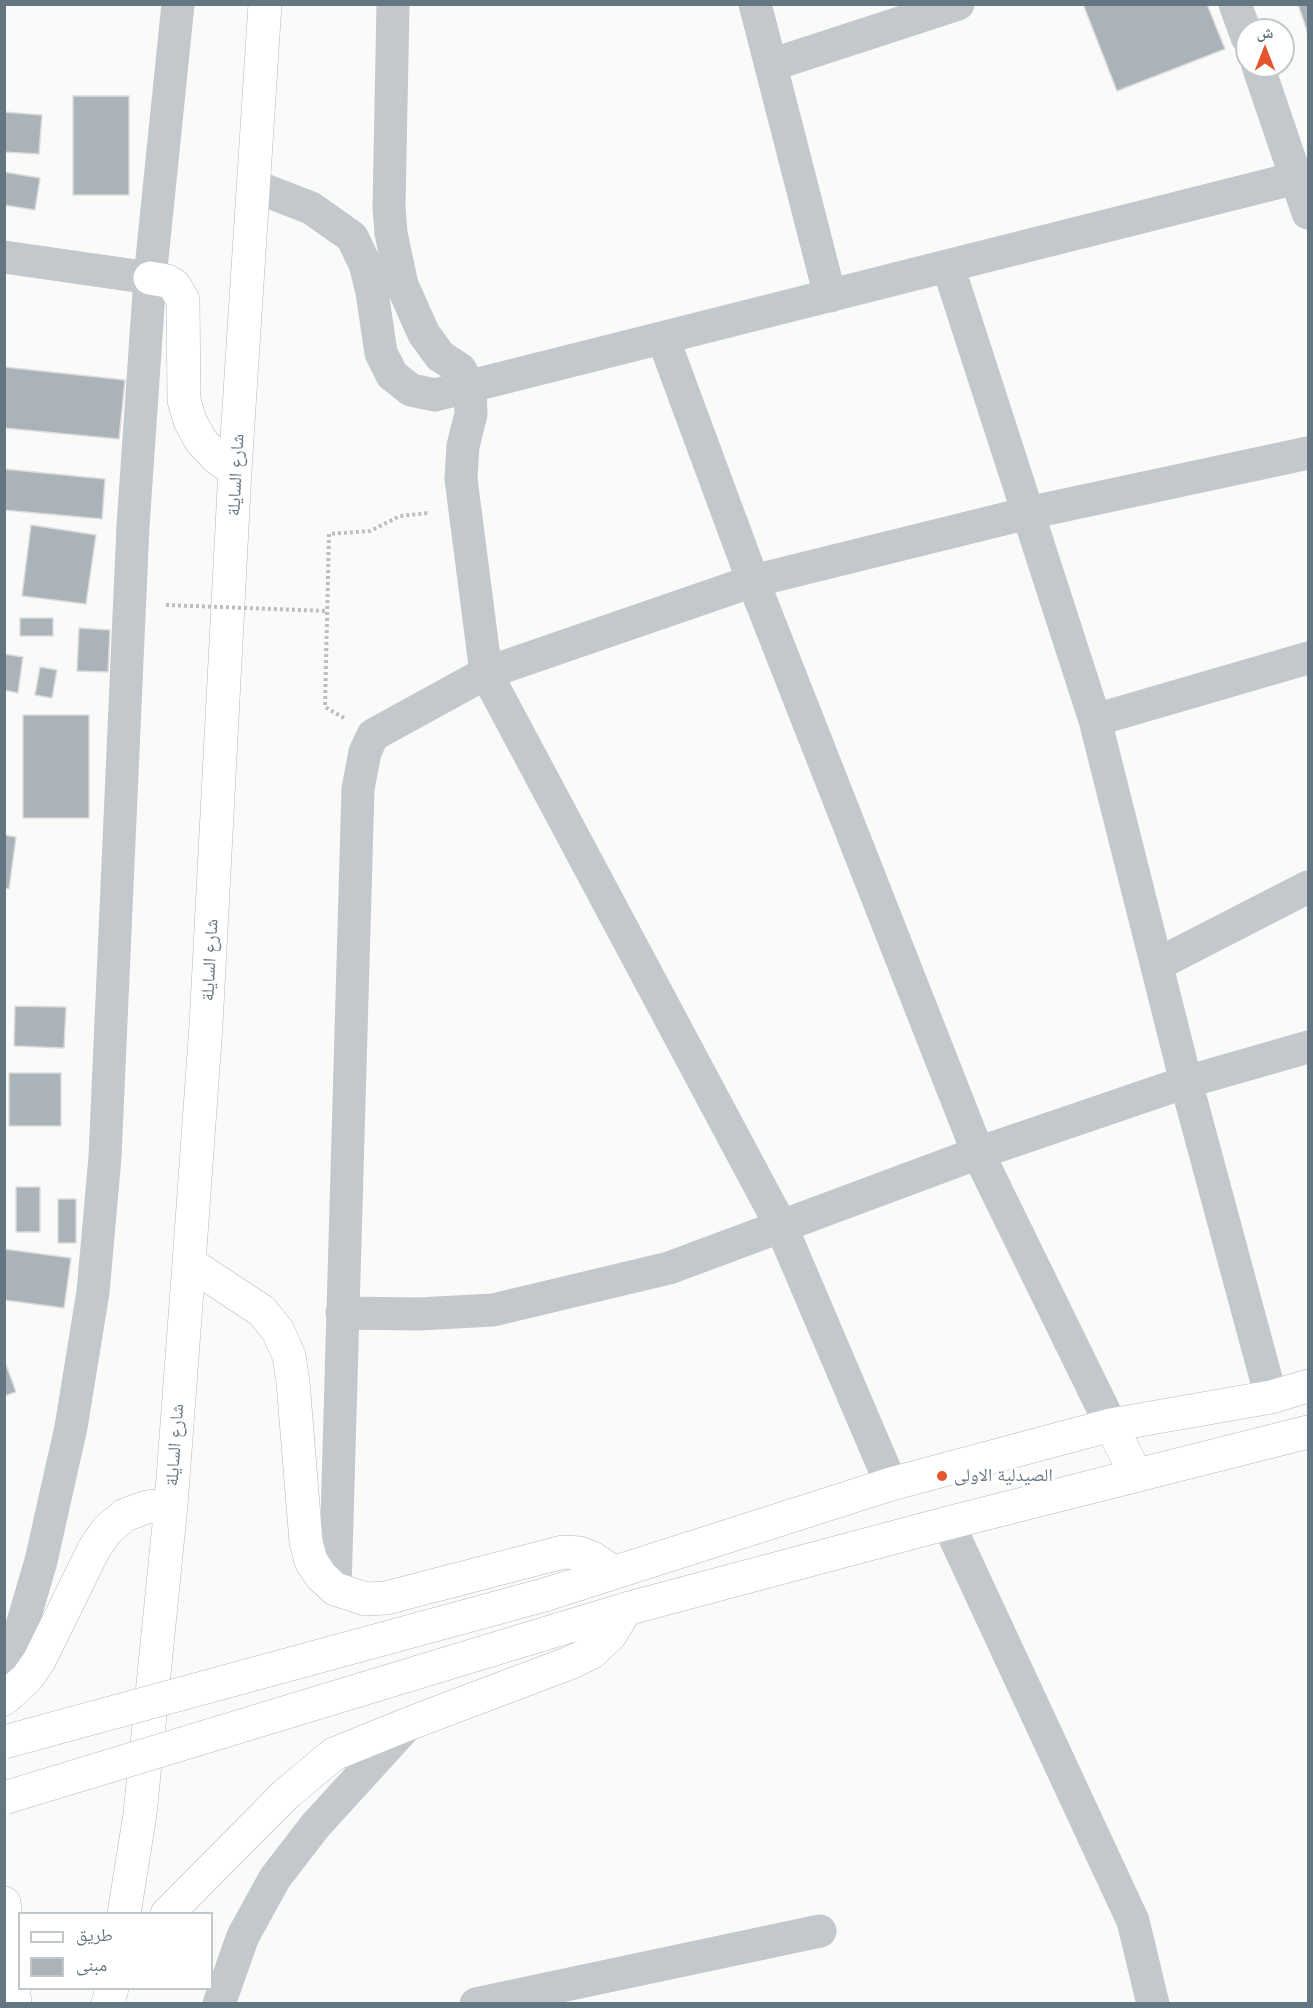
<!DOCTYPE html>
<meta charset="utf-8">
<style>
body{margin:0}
#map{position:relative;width:1313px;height:2008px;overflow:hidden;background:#fafaf8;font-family:Quicksand,"Noto Naskh Arabic",sans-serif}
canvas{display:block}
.frame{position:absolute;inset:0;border:6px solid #657683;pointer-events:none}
.legend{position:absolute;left:18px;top:1912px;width:195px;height:78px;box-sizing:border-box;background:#fff;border:2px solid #c1c8cd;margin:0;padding:8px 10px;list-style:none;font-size:18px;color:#657683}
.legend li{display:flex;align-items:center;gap:12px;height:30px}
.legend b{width:30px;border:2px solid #c1c8cd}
.north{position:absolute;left:1235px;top:18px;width:60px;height:60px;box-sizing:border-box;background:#fff;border:2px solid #c1c8cd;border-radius:50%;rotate:0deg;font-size:16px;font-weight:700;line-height:24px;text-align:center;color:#657683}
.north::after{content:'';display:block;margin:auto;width:21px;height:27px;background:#e4572e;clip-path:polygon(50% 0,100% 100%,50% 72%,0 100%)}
</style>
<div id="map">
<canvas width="1313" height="2008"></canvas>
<div class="frame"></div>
<ul class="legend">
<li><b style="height:8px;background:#fff"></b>طريق</li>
<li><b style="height:16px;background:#aab3b9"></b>مبنى</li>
</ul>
<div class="north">ش</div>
</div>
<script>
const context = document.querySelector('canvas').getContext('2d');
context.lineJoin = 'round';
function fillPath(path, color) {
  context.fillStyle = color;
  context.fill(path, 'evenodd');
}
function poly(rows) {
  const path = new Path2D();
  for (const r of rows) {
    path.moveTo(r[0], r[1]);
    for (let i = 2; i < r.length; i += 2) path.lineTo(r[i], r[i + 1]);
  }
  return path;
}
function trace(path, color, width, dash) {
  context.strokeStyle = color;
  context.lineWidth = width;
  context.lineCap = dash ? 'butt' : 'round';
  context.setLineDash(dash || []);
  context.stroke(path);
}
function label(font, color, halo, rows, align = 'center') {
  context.font = font + ' Quicksand,"Noto Naskh Arabic",sans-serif';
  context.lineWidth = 6;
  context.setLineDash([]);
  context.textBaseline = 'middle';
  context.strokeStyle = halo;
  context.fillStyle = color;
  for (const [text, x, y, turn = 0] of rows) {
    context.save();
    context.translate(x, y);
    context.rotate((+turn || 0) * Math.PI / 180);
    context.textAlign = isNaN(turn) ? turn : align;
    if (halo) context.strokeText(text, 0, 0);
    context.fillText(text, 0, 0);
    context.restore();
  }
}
const building = poly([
 [1083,4,1207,4,1225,49,1117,91,1083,4],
 [1298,4,1308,4,1308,34,1298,4],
 [73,96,129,96,129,195,73,195,73,96],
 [4,112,42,115,39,154,4,152,4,112],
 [4,172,40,178,35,210,4,205,4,172],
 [4,367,125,380,119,439,4,428,4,367],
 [4,469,105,479,102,519,4,510,4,469],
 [31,525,96,535,86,604,22,596,31,525],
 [20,618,53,618,53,636,20,636,20,618],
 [79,628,110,630,108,672,77,671,79,628],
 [4,654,23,657,18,693,4,690,4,654],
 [40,667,57,670,52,698,35,695,40,667],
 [23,715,89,715,89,818,23,818,23,715],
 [4,835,16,837,9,889,4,888,4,835],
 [15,1006,66,1007,64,1048,14,1046,15,1006],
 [9,1073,61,1073,61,1126,9,1126,9,1073],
 [16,1187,40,1187,40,1232,16,1232,16,1187],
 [58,1199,76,1199,76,1243,58,1243,58,1199],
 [4,1249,71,1258,64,1308,4,1300,4,1249],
 [4,1359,16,1392,4,1396,4,1359]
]);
fillPath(building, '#aab3b9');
trace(building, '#dcdcda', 1.5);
const secondary = poly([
 [150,278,167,281,174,285,183,300,184,400,190,421,201,441,217,458,235,470],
 [189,1263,262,1311,278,1331,289,1356,293,1382,306,1542,311,1561,321,1576,335,1589,366,1599,386,1598,563,1552,580,1553,594,1559,613,1572],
 [1111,1425,1136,1475],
 [544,1595,891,1484,1111,1425,1271,1397,1308,1386],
 [557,1630,626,1609,948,1523,1308,1432],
 [4,1699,27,1678,39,1661,94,1549,107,1530,125,1515,147,1507,171,1505],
 [4,1903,15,2004],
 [124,1914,140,1814,171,1505,189,1263,206,1025,235,470,265,4],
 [167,1914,286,1794,334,1754,408,1724,572,1662,592,1652,610,1635,626,1609],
 [108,2004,112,1988]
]);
trace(secondary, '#b3babf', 34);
trace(poly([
 [344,718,325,707,329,534,370,531,400,516,428,513]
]), '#bbbfc2', 4, [3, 3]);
trace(poly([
 [393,4,389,207,391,233,402,285,424,334,440,356,460,369,470,388,471,414,463,446,461,479,486,673,781,1226,891,1484],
 [755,4,830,296],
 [1235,4,1247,37],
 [771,65,958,4],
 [1258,66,1308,213],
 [254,186,311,208,352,237,365,264,372,292,381,353,392,375,411,390,435,395,1308,175],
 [4,257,150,278],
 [948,266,1095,720,1186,1082,1271,1397],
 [663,338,753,581,978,1153,1111,1425],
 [1095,720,1308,658],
 [1158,964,1308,887],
 [342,1313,419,1314,493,1310,669,1268,978,1153,1186,1082,1308,1047],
 [948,1523,1133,1921,1153,2004],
 [335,1589,358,789,365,752,373,735,486,673,753,581,1028,513,1308,453],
 [4,1687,41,1561,71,1427,93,1292,105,1157,133,526,150,278,178,4],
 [219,2004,243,1936,275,1878,315,1826,408,1724],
 [476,2004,820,1931]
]), '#c3c8cc', 33);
trace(secondary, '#fff', 33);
const secondaryBridge = poly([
 [4,1742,544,1595],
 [4,1798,557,1630]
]);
trace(secondaryBridge, '#b3babf', 34, []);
trace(poly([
 [166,605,327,611]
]), '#bbbfc2', 4, [3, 3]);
trace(secondaryBridge, '#fff', 33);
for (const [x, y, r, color] of [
 [942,1476,6,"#e4572e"]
]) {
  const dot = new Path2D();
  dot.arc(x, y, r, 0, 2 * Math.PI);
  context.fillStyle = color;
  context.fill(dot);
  trace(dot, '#fff', 2);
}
label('18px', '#657683', '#fff', [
 ["شارع السايلة",236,475,-87],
 ["شارع السايلة",210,960,-87],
 ["شارع السايلة",175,1445,-86]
]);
label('18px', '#657683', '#fff', [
 ["الصيدلية الاولى",954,1476]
], 'left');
</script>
